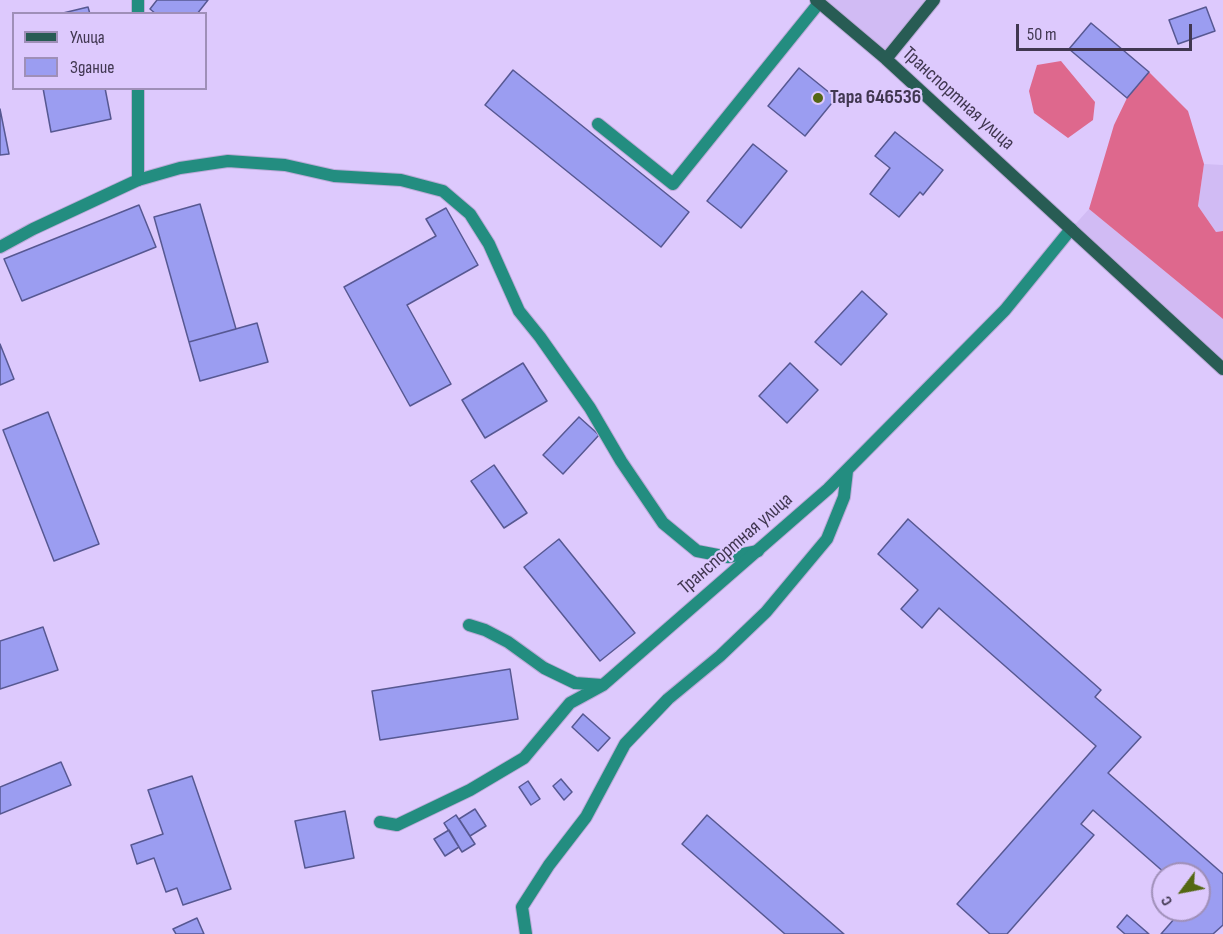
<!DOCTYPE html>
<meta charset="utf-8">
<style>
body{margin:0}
#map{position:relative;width:1223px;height:934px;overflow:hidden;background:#ddc9fd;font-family:"Sofia Sans Condensed",sans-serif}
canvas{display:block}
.legend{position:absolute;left:12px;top:12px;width:195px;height:78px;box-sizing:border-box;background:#ddc9fd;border:2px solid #9f8fb8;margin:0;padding:8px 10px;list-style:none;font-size:18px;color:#413751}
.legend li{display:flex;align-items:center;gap:12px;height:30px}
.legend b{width:30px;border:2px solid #9f8fb8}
.north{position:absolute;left:1151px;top:862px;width:60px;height:60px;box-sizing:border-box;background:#ddc9fd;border:2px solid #9f8fb8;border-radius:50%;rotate:238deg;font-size:16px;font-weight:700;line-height:24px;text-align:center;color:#413751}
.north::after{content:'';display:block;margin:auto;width:21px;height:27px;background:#546713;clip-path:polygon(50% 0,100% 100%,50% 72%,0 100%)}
.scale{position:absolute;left:1016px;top:24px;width:176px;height:27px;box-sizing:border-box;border:3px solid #413751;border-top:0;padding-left:8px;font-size:18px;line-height:21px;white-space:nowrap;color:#413751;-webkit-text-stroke:4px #ddc9fd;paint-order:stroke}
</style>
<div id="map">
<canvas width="1223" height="934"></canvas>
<ul class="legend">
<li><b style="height:8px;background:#285c54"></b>Улица</li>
<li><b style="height:16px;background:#9b9df1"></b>Здание</li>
</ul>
<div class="north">С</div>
<div class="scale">50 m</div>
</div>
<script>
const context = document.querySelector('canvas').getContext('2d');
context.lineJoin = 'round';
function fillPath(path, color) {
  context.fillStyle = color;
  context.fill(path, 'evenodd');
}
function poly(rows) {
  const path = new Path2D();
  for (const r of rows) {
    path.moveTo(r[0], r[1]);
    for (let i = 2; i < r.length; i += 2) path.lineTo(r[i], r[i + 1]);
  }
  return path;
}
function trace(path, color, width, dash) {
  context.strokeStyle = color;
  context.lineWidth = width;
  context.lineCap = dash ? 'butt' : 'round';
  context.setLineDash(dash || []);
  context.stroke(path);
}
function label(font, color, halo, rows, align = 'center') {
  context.font = font + ' "Sofia Sans Condensed",sans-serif';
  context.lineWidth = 4.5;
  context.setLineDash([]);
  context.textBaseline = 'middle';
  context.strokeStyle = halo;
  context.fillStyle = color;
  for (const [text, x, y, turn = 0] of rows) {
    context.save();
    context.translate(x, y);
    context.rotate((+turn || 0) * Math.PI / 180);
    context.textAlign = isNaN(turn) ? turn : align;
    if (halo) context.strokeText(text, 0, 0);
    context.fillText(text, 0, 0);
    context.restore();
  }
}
fillPath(poly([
 [816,0,934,0,886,59],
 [1204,164,1223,165,1223,231,1216,232,1198,206],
 [1089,209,1223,319,1223,369,1071,229]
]), '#d1bbf4');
fillPath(poly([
 [1061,61,1095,102,1093,120,1068,138,1034,113,1029,91,1037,65],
 [1149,72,1188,111,1204,164,1198,206,1216,232,1223,231,1223,319,1089,209,1114,125,1127,98]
]), '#de688d');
const building = poly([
 [157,0,208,0,197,14,156,14,150,9,157,0],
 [88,7,90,14,59,14,88,7],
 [1206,7,1215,31,1178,44,1169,20,1206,7],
 [1091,23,1149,72,1127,98,1069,49,1091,23],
 [799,68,836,98,805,136,768,106,799,68],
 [513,70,689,212,661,247,485,105,513,70],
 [43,88,105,88,111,119,51,132,43,88],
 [0,109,9,154,0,155,0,109],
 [895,132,943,170,923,195,920,192,899,217,870,194,890,168,875,156,895,132],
 [753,144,787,171,741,228,707,201,753,144],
 [200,204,236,329,189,342,154,217,200,204],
 [139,205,156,247,22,301,4,259,139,205],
 [446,208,478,265,407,305,451,384,410,406,344,287,436,236,426,219,446,208],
 [862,291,887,314,841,365,815,342,862,291],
 [257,323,268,362,200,381,189,342,257,323],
 [0,344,14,379,0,385,0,344],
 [523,363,547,401,485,438,462,400,523,363],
 [790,363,818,390,787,423,759,396,790,363],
 [48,412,99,544,54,561,3,430,48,412],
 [579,417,599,435,563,474,543,455,579,417],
 [494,465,527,513,504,528,471,481,494,465],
 [908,519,1101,690,1095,697,1141,737,1108,773,1223,874,1223,925,1213,934,1161,934,1182,910,1199,910,1199,874,1166,874,1093,810,1081,824,1094,835,1007,934,990,934,957,904,1096,746,939,608,922,628,901,609,918,590,878,554,908,519],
 [559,539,635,633,600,661,524,567,559,539],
 [43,627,58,670,0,689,0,641,43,627],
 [510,669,518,719,380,740,372,691,510,669],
 [583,714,610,738,598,751,572,727,583,714],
 [61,762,71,785,0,814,0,787,61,762],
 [192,776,231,889,183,905,177,888,166,892,154,858,137,864,131,845,163,834,148,790,192,776],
 [561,779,572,792,564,800,553,786,561,779],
 [528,781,540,799,531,805,519,787,528,781],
 [475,809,486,826,470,836,459,819,475,809],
 [345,811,354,858,305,868,295,821,345,811],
 [456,815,475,844,462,852,444,823,456,815],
 [707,815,844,934,785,934,682,844,707,815],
 [449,830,459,847,445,856,434,839,449,830],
 [1127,915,1149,934,1125,934,1117,927,1127,915],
 [197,918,204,934,176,934,173,929,197,918]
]);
fillPath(building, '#9b9df1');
trace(building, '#575892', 1.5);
const service = poly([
 [598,124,673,184,819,3],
 [138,180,180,168,228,161,285,165,334,176,401,180,443,191,470,214,489,244,519,311,540,337,590,408,621,461,663,523,697,551,728,557,758,551]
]);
const minor = poly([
 [138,0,138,14],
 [0,247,33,229,138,180,138,88],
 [469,625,485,630,508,642,544,668,575,683,602,685],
 [380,822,397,825,470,790,524,758,570,703,603,685,828,489,1005,310,1071,229],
 [526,934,522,907,549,865,586,817,625,744,668,699,720,656,766,612,827,539,844,497,847,471]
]);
const secondary = poly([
 [816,0,886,59,1223,369],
 [886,59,934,0]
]);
trace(service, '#bba9d7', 14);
trace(minor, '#bba9d7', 14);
trace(secondary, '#bba9d7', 14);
trace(service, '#238d80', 12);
trace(minor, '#238d80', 12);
trace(secondary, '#285c54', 12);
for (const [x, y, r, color] of [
 [818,98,6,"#546713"]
]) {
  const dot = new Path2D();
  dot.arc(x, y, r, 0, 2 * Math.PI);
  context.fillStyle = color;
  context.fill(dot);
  trace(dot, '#ddc9fd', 2);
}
label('bold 20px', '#413751', '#ddc9fd', [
 ["Тара 646536",830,98]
], 'left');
label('20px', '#413751', '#ddc9fd', [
 ["Транспортная улица",958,99,42],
 ["Транспортная улица",736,544,-41]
]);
</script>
